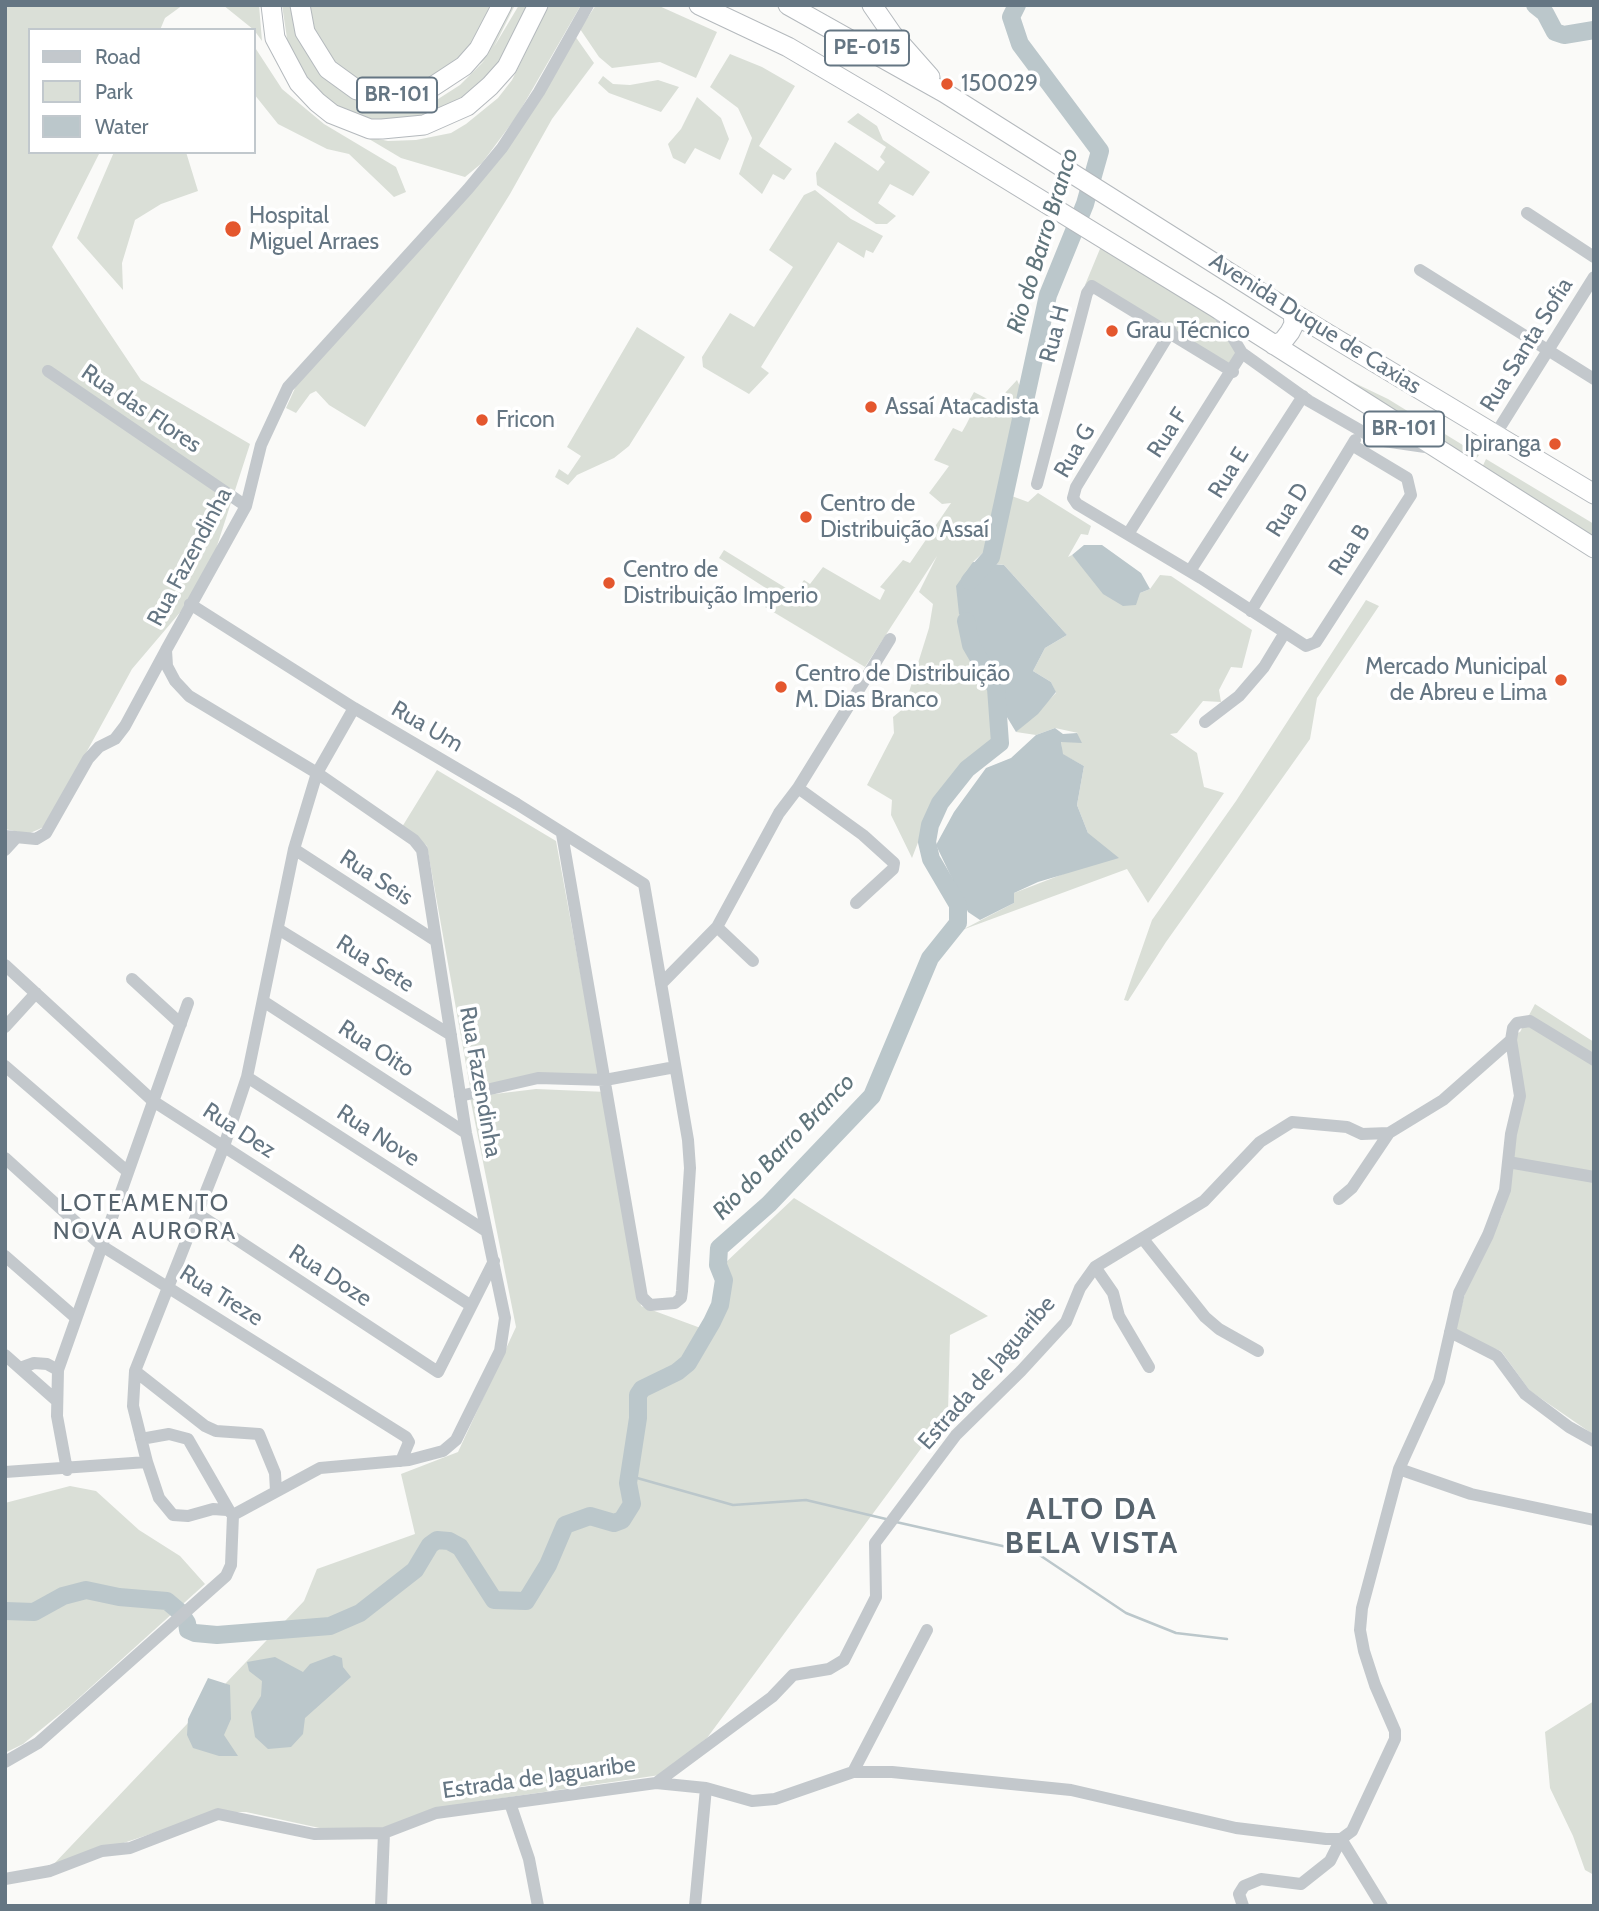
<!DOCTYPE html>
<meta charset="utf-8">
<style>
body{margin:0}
#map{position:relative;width:1599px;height:1911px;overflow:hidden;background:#fafaf8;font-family:Cabin,sans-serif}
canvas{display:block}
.frame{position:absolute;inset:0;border:7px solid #657683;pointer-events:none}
.legend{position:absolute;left:28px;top:28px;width:228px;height:126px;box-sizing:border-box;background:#fff;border:2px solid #c1c8cd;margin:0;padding:9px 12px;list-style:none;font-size:21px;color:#657683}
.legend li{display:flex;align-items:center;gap:14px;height:35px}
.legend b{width:35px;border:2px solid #c1c8cd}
</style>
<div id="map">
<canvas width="1599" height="1911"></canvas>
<div class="frame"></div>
<ul class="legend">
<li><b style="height:9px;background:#c3c8cc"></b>Road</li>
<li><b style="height:19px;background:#dadfd7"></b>Park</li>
<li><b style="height:19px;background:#bbc7cb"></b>Water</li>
</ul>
</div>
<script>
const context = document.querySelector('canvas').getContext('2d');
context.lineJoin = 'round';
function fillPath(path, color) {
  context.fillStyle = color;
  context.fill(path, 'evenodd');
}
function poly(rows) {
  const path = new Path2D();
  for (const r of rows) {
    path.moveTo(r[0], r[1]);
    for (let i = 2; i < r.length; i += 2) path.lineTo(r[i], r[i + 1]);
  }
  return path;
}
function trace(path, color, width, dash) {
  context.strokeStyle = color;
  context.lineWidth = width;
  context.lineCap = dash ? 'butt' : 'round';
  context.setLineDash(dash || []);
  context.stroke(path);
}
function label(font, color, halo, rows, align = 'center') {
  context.font = font + ' Cabin,sans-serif';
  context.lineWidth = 7;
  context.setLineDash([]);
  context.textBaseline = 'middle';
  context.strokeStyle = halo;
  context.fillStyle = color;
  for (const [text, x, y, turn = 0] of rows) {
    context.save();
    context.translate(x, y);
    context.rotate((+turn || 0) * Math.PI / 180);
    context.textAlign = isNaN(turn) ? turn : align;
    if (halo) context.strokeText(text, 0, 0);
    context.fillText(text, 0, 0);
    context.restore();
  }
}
fillPath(poly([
 [5,5,183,5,165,18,160,30,30,30,30,152,100,152,52,247,141,380,250,444,205,583,132,669,46,826,28,834,5,829],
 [223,5,259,5,262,41,254,30],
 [282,5,515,5,494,47,519,5,531,5,497,68,477,88,438,114,373,122,340,109,314,91,288,45],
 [485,60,460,85,435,101,396,108,369,105,355,98,432,96,448,89],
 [549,5,581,5,517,116,482,163,465,177,401,158,364,136,388,141,416,140,451,133,466,124,498,98,512,80],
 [596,5,657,5,717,32,696,78,660,62,612,68,599,57,580,29],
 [575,36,594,63,552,119,510,194,365,427,329,405,316,391,310,394,296,413,286,408,296,386,493,167],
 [254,46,282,89,324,124,396,167,406,192,394,197,349,154,327,149,278,124,254,94],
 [730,54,762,67,795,86,759,146,792,169,784,180,773,174,762,194,739,174,752,138,738,108,710,87],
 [603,76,613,84,630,85,658,80,679,87,661,112,609,93,598,83],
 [697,97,721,118,729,139,720,160,695,148,685,164,673,158,668,144,681,129],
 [858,113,877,126,883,140,930,172,913,196,890,184,878,203,896,216,887,224,876,224,817,185,816,173,835,142,878,171,885,162,880,157,886,147,847,122],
 [114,152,186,152,198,191,161,204,135,220,122,263,123,290,77,238],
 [815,190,851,219,883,236,873,253,866,250,864,258,838,242,761,367,769,373,749,394,703,367,702,357,730,313,754,327,793,267,769,250,804,195],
 [1102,244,1213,314,1237,349,1229,375,1085,285],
 [637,327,685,357,629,446,614,458,577,475,568,485,555,477,559,469,568,475,581,456,567,447],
 [1338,375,1388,399,1479,455,1470,467],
 [1017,380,1022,391,987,549,973,562,959,614,994,697,999,735,953,774,932,806,912,858,891,815,892,800,867,785,894,733,893,717,904,708,929,628,933,604,919,592,937,556,865,667,765,607,775,594,719,558,724,550,794,593,804,580,810,584,823,567,880,600,885,590,880,587,903,560,910,563,951,503,942,504,929,493,949,466,934,460,953,428,962,432,966,425,976,405,969,401,974,392,999,405,998,414,1005,393],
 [1486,459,1594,524,1594,544,1479,474],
 [1038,493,1091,526,1088,535,1081,534,1068,557,1072,555,1082,566,1140,593,1150,589,1160,575,1171,576,1252,630,1242,668,1231,667,1219,690,1221,702,1203,701,1177,733,1170,734,1197,753,1204,787,1224,793,1148,903,1127,869,962,930,1014,903,1014,893,1071,871,1088,833,1077,805,1084,766,1062,754,1061,741,1078,733,1055,728,1036,735,1016,732,1056,693,1051,682,1033,671,1045,648,1067,635,1004,565,986,562,991,557,1009,495,1028,502],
 [1366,600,1379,606,1317,698,1310,739,1166,942,1128,1001,1124,1000,1152,920,1236,801],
 [437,770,556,841,599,1074,564,1075,470,1087,427,846,402,827],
 [1535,1004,1594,1042,1594,1435,1530,1391,1501,1351,1454,1334,1466,1290,1502,1215,1519,1102,1510,1036,1520,1032],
 [536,1089,607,1092,641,1306,706,1330,724,1264,794,1198,988,1316,950,1335,948,1412,707,1738,660,1775,462,1804,386,1828,338,1832,246,1812,217,1812,51,1867,304,1601,317,1569,415,1534,401,1474,458,1452,516,1327,470,1097],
 [70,1486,96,1491,139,1530,180,1556,205,1584,70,1706,23,1744,5,1753,5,1503],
 [1594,1701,1594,1875,1585,1870,1573,1836,1550,1788,1545,1732]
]), '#dadfd7');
fillPath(poly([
 [1084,545,1102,545,1141,573,1150,589,1140,593,1136,605,1123,606,1103,594,1072,555],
 [973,562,1004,565,1067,635,1045,648,1033,671,1051,682,1056,692,1038,714,1016,732,987,684,959,614,956,586],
 [1055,728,1063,734,1077,733,1082,743,1061,742,1063,754,1084,766,1077,805,1088,833,1119,858,1038,882,1014,893,1014,903,980,920,968,912,936,845,954,812,986,768,1011,758,1036,735],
 [334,1655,342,1658,343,1667,351,1677,305,1718,303,1734,291,1747,268,1749,255,1737,251,1712,261,1696,262,1681,249,1671,247,1662,275,1657,303,1672,310,1664],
 [208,1678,230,1685,231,1719,224,1735,238,1756,219,1756,193,1748,187,1735,188,1719]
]), '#bbc7cb');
trace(poly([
 [630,1476,733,1505,806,1500,886,1519],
 [896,1522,1038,1554,1126,1613,1176,1633,1227,1639]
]), '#bbc7cb', 2.5);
trace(poly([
 [1535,5,1545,13,1555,32,1564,35,1594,30],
 [970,581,991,557,1048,295,1085,204,1100,151,1020,44,1011,17,1017,5],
 [5,1611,34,1612,63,1596,86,1590,119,1597,167,1601,180,1612,187,1623,188,1630,195,1633,217,1635,330,1626,360,1613,415,1570,430,1545,437,1540,449,1541,460,1547,494,1600,526,1601,548,1565,565,1525,590,1516,614,1523,622,1520,632,1504,628,1483,638,1418,638,1395,642,1389,677,1372,688,1363,712,1322,720,1305,724,1280,718,1265,719,1248,769,1204,872,1096,930,958,958,923,958,905,931,859,927,842,930,825,940,803,967,769,1000,743,996,688,971,645,966,621]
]), '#bbc7cb', 18);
const highway = poly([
 [271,5,275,38,299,83,317,102,332,114,370,129,382,129,424,125,467,106,490,86,507,67,538,5],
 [300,5,305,32,328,69,357,90,387,96,426,91,464,66,479,49,502,5],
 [699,5,788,47,878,100,1215,307,1594,548],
 [788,5,945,93,1293,313,1594,494],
 [872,5,892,34,930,77],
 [1274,345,1283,341,1290,332,1294,324,1293,313]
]);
trace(highway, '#b4b9bd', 21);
trace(poly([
 [1527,213,1594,257],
 [1420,270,1594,379],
 [1217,311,1242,353,1309,401,1377,440,1432,448],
 [1171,331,1076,487,1073,498,1077,504,1201,578,1306,646,1316,642,1411,495,1407,478,1352,445],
 [48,371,246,506],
 [1495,435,1594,277],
 [1037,484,1087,293,1092,286,1233,372],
 [1128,534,1242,353],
 [1190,571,1303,396],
 [190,604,354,708,517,804,644,884,688,1140,690,1168,682,1291,681,1298,675,1303,650,1305,642,1297,562,834],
 [1251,611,1355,440],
 [1205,722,1239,696,1264,667,1284,634],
 [798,788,890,639],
 [5,836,36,839,46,833,88,759,99,747,115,739,125,726,166,650],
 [294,849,436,941],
 [5,850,16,838],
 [717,927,753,961],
 [278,929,451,1035],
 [5,965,153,1101,470,1305],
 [132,979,181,1024],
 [661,984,717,927,779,813,798,788,863,835,894,863,893,869,856,903],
 [263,1001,466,1133],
 [5,1027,36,993],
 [5,1066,128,1172],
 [247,1077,486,1231],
 [460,1096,538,1078,605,1080,675,1067],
 [5,1158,102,1246,406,1437,409,1442,401,1461],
 [1508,1162,1594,1177],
 [1339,1199,1352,1188,1389,1133,1443,1100,1511,1040],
 [198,1214,438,1372,494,1261],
 [1143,1239,1205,1317,1219,1329,1258,1351],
 [5,1256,76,1318],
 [1095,1267,1113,1293,1119,1316,1149,1367],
 [1450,1332,1497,1356,1525,1394,1569,1427,1594,1441],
 [5,1355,57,1401],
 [20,1368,34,1363,47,1364,58,1370],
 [135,1371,205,1426,216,1431,259,1434,275,1473,276,1491],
 [141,1439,169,1434,188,1439,230,1512],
 [147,1462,133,1406,135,1371,224,1146,247,1077,294,849,317,773,354,708],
 [1399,1469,1471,1494,1594,1520],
 [67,1470,57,1416,58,1370,188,1003],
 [5,1472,147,1462,159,1498,173,1515,188,1516,213,1509,227,1510],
 [5,1762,38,1743,226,1576,231,1565,233,1515,320,1468,409,1460,443,1451,456,1440,500,1351,505,1318,466,1133,422,850,414,840,317,773,189,696,175,681,167,666,166,650,246,506,261,445,288,387,468,189,502,148,539,92,588,5],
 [853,1772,927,1630],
 [656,1783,706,1788,695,1906],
 [706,1788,752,1801,775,1799,853,1772,892,1772,1071,1790,1236,1828,1326,1839,1341,1839,1352,1831,1395,1739,1395,1731,1375,1685,1364,1651,1360,1630,1362,1608,1399,1469,1439,1381,1459,1293,1488,1235,1505,1190,1511,1134,1520,1096,1511,1040,1513,1028,1517,1023,1530,1021,1594,1060],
 [510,1803,529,1859,538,1906],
 [5,1879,50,1871,102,1851,130,1848,218,1814,314,1834,384,1833,436,1813,656,1783,772,1697,793,1675,829,1669,844,1660,876,1597,875,1543,956,1435,1021,1371,1066,1322,1080,1288,1095,1267,1204,1201,1260,1142,1292,1122,1347,1127,1362,1134,1389,1133],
 [381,1906,384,1833],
 [1243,1906,1239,1894,1244,1886,1261,1879,1301,1884,1330,1861,1341,1839,1382,1906]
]), '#c3c8cc', 12);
trace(highway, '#fff', 19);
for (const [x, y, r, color] of [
 [947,84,7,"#e4572e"],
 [233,229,9,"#e4572e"],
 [1112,331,7,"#e4572e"],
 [871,407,7,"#e4572e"],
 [482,420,7,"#e4572e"],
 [1555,444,7,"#e4572e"],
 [806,517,7,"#e4572e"],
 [609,583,7,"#e4572e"],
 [1561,680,7,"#e4572e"],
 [781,687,7,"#e4572e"]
]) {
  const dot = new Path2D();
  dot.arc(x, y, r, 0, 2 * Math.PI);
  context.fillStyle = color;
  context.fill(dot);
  trace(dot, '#fff', 2.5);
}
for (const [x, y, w] of [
 [867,48,84],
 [397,95,80],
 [1404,429,80]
]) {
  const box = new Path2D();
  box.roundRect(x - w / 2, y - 17.5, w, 35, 5);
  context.fillStyle = '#fff';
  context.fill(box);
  trace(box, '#657683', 2);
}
label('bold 21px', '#657683', null, [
 ["PE-015",867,48],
 ["BR-101",397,95],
 ["BR-101",1404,429]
]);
label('23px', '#657683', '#fff', [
 ["150029",961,84],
 ["Hospital",249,216],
 ["Miguel Arraes",249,242],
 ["Grau Técnico",1126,331],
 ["Assaí Atacadista",885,407],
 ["Fricon",496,420],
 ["Ipiranga",1541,444,"right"],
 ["Centro de",820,504],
 ["Distribuição Assaí",820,530],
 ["Centro de",623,570],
 ["Distribuição Imperio",623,596],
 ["Mercado Municipal",1547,667,"right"],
 ["de Abreu e Lima",1547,693,"right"],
 ["Centro de Distribuição",795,674],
 ["M. Dias Branco",795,700]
], 'left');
label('23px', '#657683', '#fff', [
 ["Avenida Duque de Caxias",1315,324,32],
 ["Rua H",1055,334,-75],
 ["Rua Santa Sofia",1527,345,-58],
 ["Rua das Flores",141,409,34],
 ["Rua F",1168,433,-57],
 ["Rua G",1075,451,-60],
 ["Rua E",1229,473,-58],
 ["Rua D",1288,510,-58],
 ["Rua B",1350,550,-57],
 ["Rua Fazendinha",190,557,-62],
 ["Rua Um",427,727,30],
 ["Rua Seis",376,878,33],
 ["Rua Sete",375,964,32],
 ["Rua Oito",376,1049,33],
 ["Rua Fazendinha",480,1082,80],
 ["Rua Dez",239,1131,33],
 ["Rua Nove",378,1136,33],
 ["Rua Doze",330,1276,33],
 ["Rua Treze",221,1296,32],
 ["Estrada de Jaguaribe",987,1373,-49],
 ["Estrada de Jaguaribe",539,1778,-8]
]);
label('italic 24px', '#60757c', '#fff', [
 ["Rio do Barro Branco",1043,241,-73],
 ["Rio do Barro Branco",784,1147,-46]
]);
context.letterSpacing = '2px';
label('24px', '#57646e', '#fff', [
 ["LOTEAMENTO",145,1204],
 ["NOVA AURORA",145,1232]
]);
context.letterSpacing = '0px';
context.letterSpacing = '2px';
label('bold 30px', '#57646e', '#fff', [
 ["ALTO DA",1092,1510],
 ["BELA VISTA",1092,1544]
]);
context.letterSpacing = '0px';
</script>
